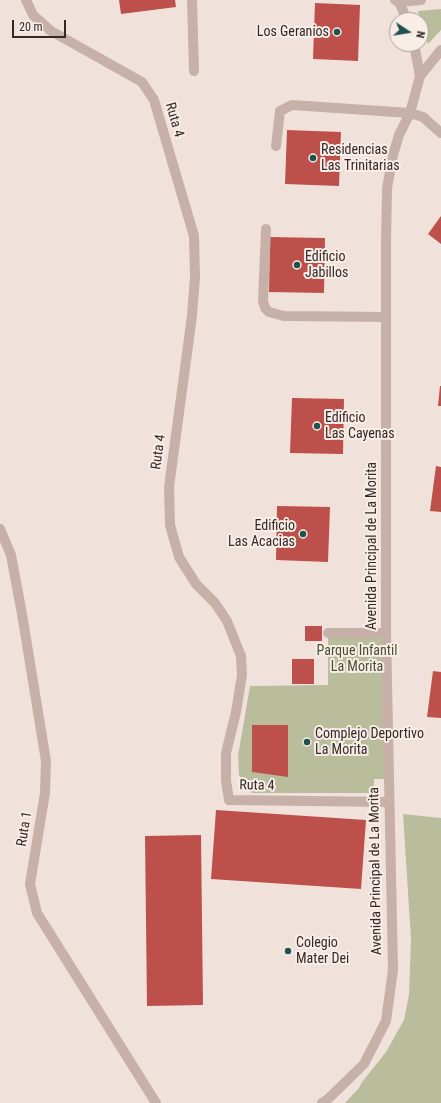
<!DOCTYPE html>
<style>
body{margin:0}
#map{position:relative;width:441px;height:1103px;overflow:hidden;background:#f0e2db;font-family:"Roboto Condensed",sans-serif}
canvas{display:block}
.north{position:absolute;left:389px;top:12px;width:40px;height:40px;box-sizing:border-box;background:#f8ede7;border:1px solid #aa9f9a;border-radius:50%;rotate:102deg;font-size:11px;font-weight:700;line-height:16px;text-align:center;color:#342927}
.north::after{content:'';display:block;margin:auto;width:14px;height:18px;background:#20524c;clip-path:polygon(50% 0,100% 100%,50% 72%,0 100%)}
.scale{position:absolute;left:12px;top:20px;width:54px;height:18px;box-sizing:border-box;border:2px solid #342927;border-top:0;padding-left:5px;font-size:12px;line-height:14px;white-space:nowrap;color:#342927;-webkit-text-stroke:3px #f8ede7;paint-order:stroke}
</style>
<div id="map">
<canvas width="441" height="1103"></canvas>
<div class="north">N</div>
<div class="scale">20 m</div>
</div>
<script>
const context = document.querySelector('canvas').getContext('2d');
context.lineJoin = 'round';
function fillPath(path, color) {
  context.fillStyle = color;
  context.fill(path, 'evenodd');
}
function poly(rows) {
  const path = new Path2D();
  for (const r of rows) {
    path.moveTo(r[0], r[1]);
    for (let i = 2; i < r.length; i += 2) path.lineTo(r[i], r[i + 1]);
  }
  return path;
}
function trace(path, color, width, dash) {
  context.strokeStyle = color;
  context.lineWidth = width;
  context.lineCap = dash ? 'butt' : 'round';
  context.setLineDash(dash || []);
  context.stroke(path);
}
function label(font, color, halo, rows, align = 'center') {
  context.font = font + ' "Roboto Condensed",sans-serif';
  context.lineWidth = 4;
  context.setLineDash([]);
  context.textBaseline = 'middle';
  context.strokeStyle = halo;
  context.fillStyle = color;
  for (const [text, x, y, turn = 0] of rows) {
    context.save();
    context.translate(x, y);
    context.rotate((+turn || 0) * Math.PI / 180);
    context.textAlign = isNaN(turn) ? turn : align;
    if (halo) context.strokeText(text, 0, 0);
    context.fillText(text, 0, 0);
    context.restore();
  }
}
fillPath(poly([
 [441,9,441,30,428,44,418,11],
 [328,633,386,633,388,779,374,779,374,793,252,793,246,788,239,775,238,756,250,686,328,685],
 [403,814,441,818,441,1103,345,1103,359,1088,362,1082,386,1052,404,1020,409,995,411,939]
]), '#b9bd9c');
fillPath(poly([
 [119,0,175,0,176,7,121,14],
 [315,3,360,5,358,61,313,59],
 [287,130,341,132,339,186,285,184],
 [441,216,441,244,428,234],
 [270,237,325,238,324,293,269,292],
 [440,386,441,386,441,406,438,406],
 [292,398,344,399,343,454,290,453],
 [436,466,441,467,441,512,430,511],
 [277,506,330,507,328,562,276,560],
 [305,626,322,626,322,641,305,641],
 [292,659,314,659,314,684,292,684],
 [433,671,441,672,441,718,427,717],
 [252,725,288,725,288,777,252,772],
 [216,810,366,820,361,889,211,879],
 [201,835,203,1005,147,1006,145,836]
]), '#bd504b');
trace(poly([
 [276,146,280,111,292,105,410,113],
 [328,633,386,633]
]), '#c7b0a8', 10);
trace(poly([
 [26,0,33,15,51,31,142,82,154,100,194,236,195,277,192,316,169,487,170,525,179,557,196,584,215,603,227,621,241,656,242,675,236,712,226,753,226,781,229,800,389,802],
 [192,0,194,71],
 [395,0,399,2,421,0],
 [399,2,407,20],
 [414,44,420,76],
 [410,113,423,117,441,133],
 [266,229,263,301,265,308,269,312,284,316,386,317],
 [0,529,11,555,22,614,46,761,45,793,30,884,37,913,156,1103],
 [322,1103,328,1099,364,1064,386,1021,393,970,386,633,386,243,387,188,393,155,399,135,410,113,420,76,441,50]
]), '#c7b0a8', 10);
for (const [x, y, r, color] of [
 [337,32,4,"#20524c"],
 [313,158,4,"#20524c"],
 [297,265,4,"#20524c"],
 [317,426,4,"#20524c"],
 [303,534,4,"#20524c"],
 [307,742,4,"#20524c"],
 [288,951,4,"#20524c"]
]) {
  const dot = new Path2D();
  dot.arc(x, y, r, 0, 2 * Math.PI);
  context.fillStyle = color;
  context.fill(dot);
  trace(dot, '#f8ede7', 1.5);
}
label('14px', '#342927', '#f8ede7', [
 ["Los Geranios",329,32,"right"],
 ["Residencias",321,150],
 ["Las Trinitarias",321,166],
 ["Edificio",305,257],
 ["Jabillos",305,273],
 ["Edificio",325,418],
 ["Las Cayenas",325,434],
 ["Edificio",295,526,"right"],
 ["Las Acacias",295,542,"right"],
 ["Complejo Deportivo",315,734],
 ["La Morita",315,750],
 ["Colegio",296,943],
 ["Mater Dei",296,959]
], 'left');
label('14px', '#342927', '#f8ede7', [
 ["Ruta 4",174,120,74],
 ["Ruta 4",159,452,-82],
 ["Avenida Principal de La Morita",372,546,-90],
 ["Ruta 4",257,786,1],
 ["Ruta 1",25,829,-80],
 ["Avenida Principal de La Morita",376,871,-91]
]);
label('14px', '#4a502d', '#f8ede7', [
 ["Parque Infantil",357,651],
 ["La Morita",357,667]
]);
</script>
